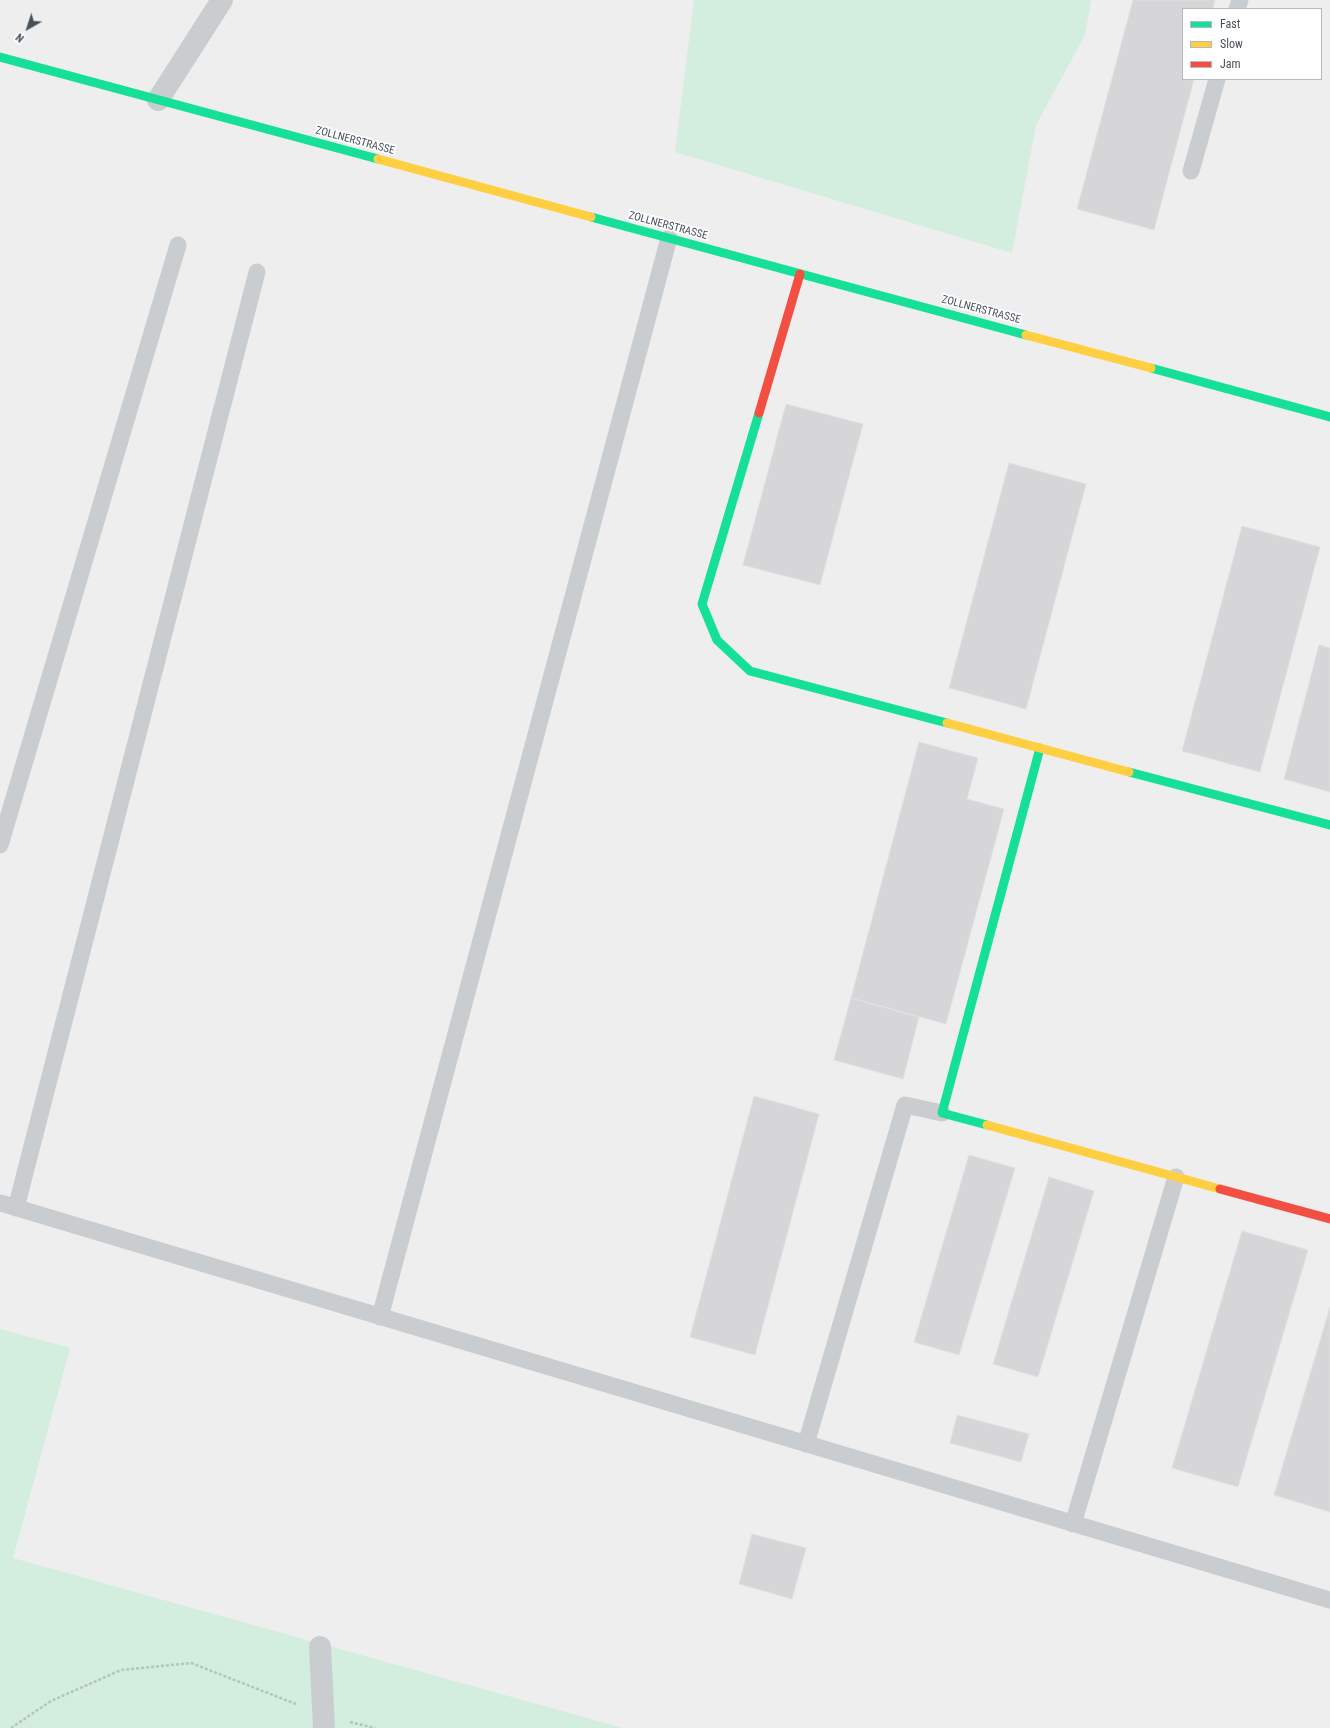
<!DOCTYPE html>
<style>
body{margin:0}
#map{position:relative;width:1330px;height:1728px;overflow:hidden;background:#efeeee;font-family:"Roboto Condensed",sans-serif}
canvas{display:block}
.legend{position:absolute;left:1182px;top:8px;width:140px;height:72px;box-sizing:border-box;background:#fff;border:1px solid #b5b9bd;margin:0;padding:5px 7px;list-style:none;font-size:12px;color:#46505a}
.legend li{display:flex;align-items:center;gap:8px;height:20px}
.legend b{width:20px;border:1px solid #b5b9bd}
.north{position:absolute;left:8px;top:8px;width:40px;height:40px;-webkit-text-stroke:3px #fff;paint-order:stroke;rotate:219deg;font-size:11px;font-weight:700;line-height:16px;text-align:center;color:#46505a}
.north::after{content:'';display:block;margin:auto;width:14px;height:18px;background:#46505a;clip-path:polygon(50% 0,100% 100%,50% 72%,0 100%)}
</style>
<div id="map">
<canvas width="1330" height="1728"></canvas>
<ul class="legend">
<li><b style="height:5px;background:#16e098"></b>Fast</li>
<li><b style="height:5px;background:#ffcf43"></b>Slow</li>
<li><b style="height:5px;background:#f24e42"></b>Jam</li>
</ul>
<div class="north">N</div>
</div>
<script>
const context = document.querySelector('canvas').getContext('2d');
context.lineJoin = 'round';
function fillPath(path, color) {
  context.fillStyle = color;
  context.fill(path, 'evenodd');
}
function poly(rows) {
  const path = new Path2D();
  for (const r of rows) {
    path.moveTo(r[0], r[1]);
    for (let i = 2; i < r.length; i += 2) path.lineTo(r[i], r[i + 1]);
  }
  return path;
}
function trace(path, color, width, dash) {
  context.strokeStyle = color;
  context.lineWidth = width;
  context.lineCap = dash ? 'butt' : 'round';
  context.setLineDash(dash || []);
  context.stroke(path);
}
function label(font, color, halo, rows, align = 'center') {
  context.font = font + ' "Roboto Condensed",sans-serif';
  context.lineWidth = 3.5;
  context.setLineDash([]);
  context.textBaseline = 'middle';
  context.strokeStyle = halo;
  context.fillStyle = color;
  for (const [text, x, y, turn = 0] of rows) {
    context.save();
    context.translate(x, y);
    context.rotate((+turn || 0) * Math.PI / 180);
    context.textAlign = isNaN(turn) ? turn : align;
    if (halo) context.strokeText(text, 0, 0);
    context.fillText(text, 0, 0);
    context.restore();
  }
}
fillPath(poly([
 [694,0,1091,0,1085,35,1036,125,1012,253,675,152],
 [0,1329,70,1348,13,1558,623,1728,0,1728]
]), '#d3edde');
const building = poly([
 [1133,0,1215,0,1213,9,1183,9,1183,79,1194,79,1154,230,1077,209,1133,0],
 [786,404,863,424,820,585,743,565,786,404],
 [1009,463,1086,484,1026,709,949,688,1009,463],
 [1242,526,1320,547,1260,772,1182,751,1242,526],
 [1319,645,1330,648,1330,792,1284,779,1319,645],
 [919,742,978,758,967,799,1004,809,946,1024,851,998,919,742],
 [851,998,919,1017,903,1079,834,1060,851,998],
 [754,1096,819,1114,755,1355,690,1337,754,1096],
 [969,1155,1015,1168,959,1355,914,1342,969,1155],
 [1049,1177,1094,1191,1038,1377,993,1364,1049,1177],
 [1242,1231,1308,1250,1238,1487,1172,1468,1242,1231],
 [1330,1307,1330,1512,1274,1495,1330,1307],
 [957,1415,1029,1434,1021,1462,950,1443,957,1415],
 [752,1534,806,1548,792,1599,739,1584,752,1534]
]);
fillPath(building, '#d6d6d8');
trace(building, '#e0e0e1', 1);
trace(poly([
 [350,1722,375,1728],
 [11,1728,51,1701,121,1670,191,1663,296,1704]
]), '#b8c3bf', 2.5, [3, 2]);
trace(poly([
 [1237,9,1240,0],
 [1191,171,1217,79],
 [0,845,178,245],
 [0,1203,1330,1600],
 [16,1208,257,272],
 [380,1317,669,238],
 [806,1444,905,1105,942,1113],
 [1073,1524,1176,1177]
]), '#cacdcf', 17);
trace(poly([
 [158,100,222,0],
 [320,1647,324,1728]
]), '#cacdcf', 22);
trace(poly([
 [0,57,378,159],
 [591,217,1026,335],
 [1151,368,1330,417],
 [759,413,702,604,717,640,750,671,947,723],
 [1129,772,1330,825],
 [987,1125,942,1113,1040,748]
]), '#16e098', 9);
trace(poly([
 [378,159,591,217],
 [1026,335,1151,368],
 [947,723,1129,772],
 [987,1125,1220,1189]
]), '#ffcf43', 9);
trace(poly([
 [759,413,800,274],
 [1220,1189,1330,1219]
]), '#f24e42', 9);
label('11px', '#46505a', '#fff', [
 ["ZOLLNERSTRASSE",355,141,15],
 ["ZOLLNERSTRASSE",668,226,15],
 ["ZOLLNERSTRASSE",981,310,15]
]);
</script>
